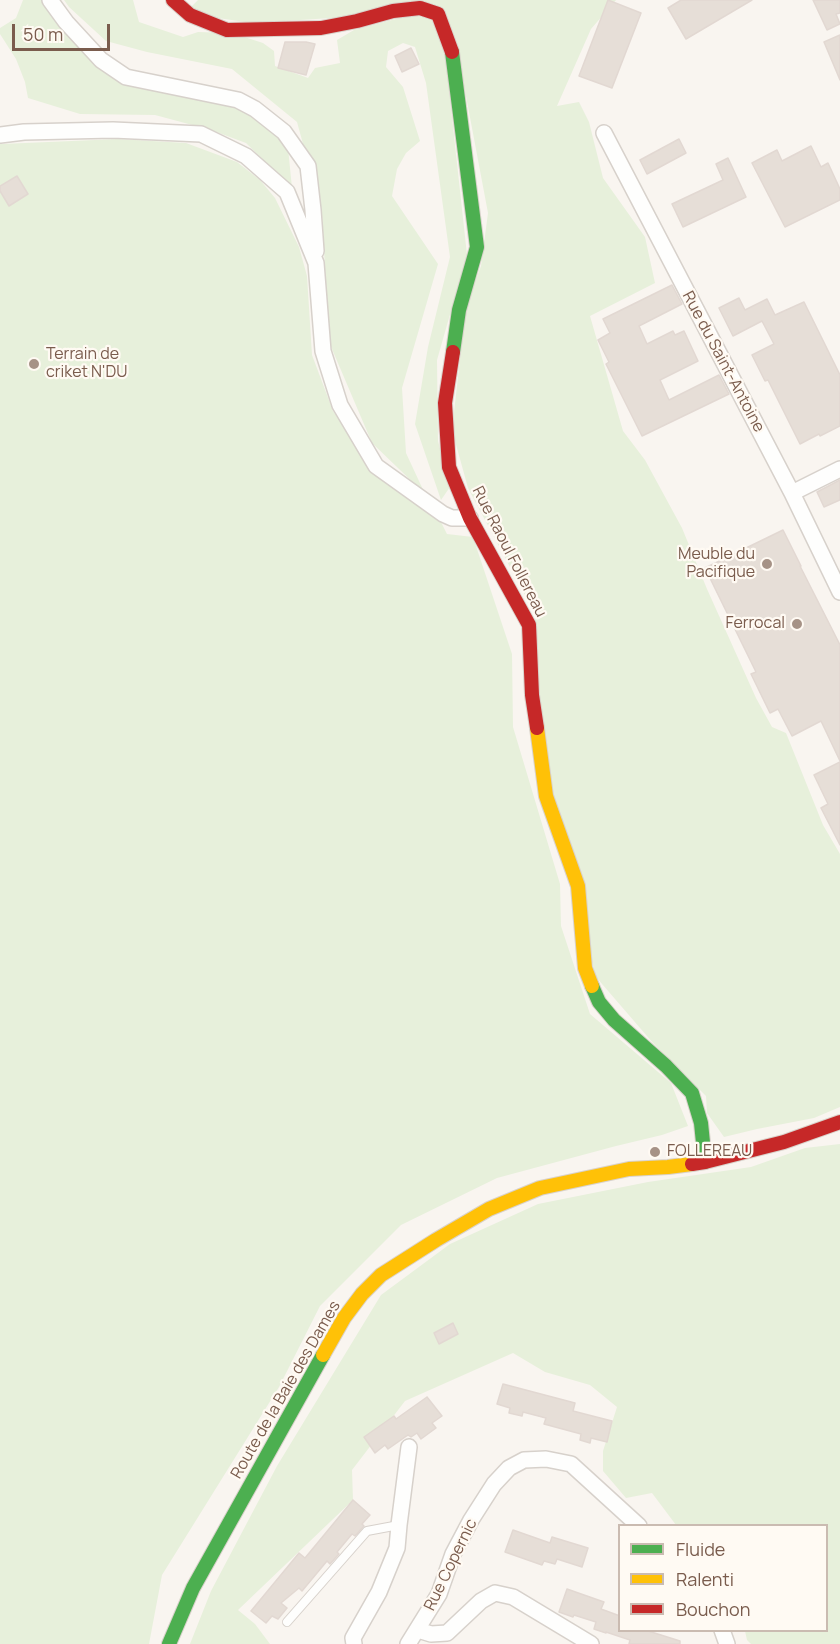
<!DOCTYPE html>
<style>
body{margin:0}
#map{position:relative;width:840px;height:1644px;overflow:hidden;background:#f9f5f0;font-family:Manrope,sans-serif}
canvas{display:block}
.legend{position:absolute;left:618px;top:1524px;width:210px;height:108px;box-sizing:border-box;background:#fffaf3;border:2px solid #cabbb1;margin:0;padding:8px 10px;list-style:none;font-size:18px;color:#7a5c4d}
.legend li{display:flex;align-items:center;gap:12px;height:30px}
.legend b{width:30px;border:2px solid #cabbb1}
.scale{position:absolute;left:12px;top:24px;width:98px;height:27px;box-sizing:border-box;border:3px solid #7a5c4d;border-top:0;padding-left:8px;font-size:18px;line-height:21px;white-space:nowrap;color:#7a5c4d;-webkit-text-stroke:4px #fffaf3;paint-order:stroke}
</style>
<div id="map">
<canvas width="840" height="1644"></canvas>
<ul class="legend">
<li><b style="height:8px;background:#4caf50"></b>Fluide</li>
<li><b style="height:8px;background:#ffc107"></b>Ralenti</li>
<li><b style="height:8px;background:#c62828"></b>Bouchon</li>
</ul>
<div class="scale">50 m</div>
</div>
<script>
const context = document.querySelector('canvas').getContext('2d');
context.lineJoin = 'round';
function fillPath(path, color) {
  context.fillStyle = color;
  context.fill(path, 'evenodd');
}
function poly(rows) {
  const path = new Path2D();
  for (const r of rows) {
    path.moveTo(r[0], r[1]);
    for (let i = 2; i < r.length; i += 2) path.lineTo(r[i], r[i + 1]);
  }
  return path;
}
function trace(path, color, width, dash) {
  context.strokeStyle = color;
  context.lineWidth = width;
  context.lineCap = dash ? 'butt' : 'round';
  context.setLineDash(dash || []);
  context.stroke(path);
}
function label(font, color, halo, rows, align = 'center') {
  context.font = font + ' Manrope,sans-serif';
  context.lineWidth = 4.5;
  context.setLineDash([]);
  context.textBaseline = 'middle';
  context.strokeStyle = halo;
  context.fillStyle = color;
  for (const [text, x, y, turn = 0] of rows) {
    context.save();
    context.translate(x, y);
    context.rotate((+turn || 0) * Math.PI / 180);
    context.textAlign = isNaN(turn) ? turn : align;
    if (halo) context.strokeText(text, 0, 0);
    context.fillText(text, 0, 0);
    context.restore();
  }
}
fillPath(poly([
 [23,0,46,0,92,62,122,80,246,107,288,148,292,188,246,143,211,130,155,115,80,114,28,98,25,82,16,59,0,34,0,28,16,18],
 [64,0,133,0,139,22,183,37,198,32,232,33,263,43,274,51,275,66,308,78,315,68,340,63,337,40,354,30,411,15,431,18,445,53,467,255,437,360,438,441,450,487,441,500,415,424,428,347,450,257,426,83,415,47,403,43,388,51,386,67,403,87,420,141,406,153,397,169,392,196,438,264,402,388,406,453,425,494,372,443,329,342,322,213,297,122,232,69,147,52,106,41,69,7],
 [198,0,616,0,591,29,557,106,579,102,589,122,603,178,645,237,655,283,590,316,623,431,645,460,682,528,707,589,756,698,772,727,786,733,823,825,840,854,840,1107,814,1118,757,1129,724,1137,707,1113,706,1096,653,1043,596,977,542,776,535,614,468,488,452,430,466,306,481,266,488,213,459,59,443,11,252,23,211,17,191,7],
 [118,139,186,143,237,162,260,180,275,198,299,247,307,276,312,355,333,411,384,482,440,520,447,534,473,537,512,654,513,727,560,884,561,926,590,1014,671,1083,688,1126,662,1135,616,1146,497,1178,401,1225,320,1306,279,1387,162,1575,149,1644,0,1644,0,141,2,144],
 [840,1144,840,1644,751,1644,747,1640,745,1631,826,1630,826,1526,676,1525,652,1493,626,1498,603,1471,603,1451,617,1407,590,1385,545,1372,513,1353,405,1401,352,1470,353,1500,238,1610,255,1624,270,1644,190,1644,211,1591,277,1466,381,1295,450,1244,538,1204,648,1182,751,1167,805,1148]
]), '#e7f0db');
const building = poly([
 [608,0,641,13,612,88,579,76,608,0],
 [681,0,752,0,686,39,668,8,681,0],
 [813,0,840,0,840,13,836,14,840,24,827,30,813,0],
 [840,35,840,80,824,42,840,35],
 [285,42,306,42,315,44,306,75,278,68,285,42],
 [411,48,419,64,402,72,395,56,411,48],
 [679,139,686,153,647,174,640,160,679,139],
 [811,146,821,167,828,163,840,189,840,200,785,227,752,163,777,150,782,161,811,146],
 [728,158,746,197,683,227,672,204,723,180,716,164,728,158],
 [17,176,28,194,9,206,0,191,0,186,17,176],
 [672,285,682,304,639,326,647,344,673,331,675,335,684,331,698,361,660,380,669,400,719,375,729,394,642,436,606,364,609,362,598,340,610,333,603,319,672,285],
 [739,298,745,310,767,299,775,315,804,302,840,375,840,426,820,436,819,434,800,444,768,380,765,381,752,355,774,344,762,321,733,336,719,308,739,298],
 [840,480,840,500,824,507,817,492,840,480],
 [783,530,801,566,800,566,840,645,840,761,821,721,792,736,778,709,770,713,751,674,756,672,705,568,783,530],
 [840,762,840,845,821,808,828,804,814,775,840,762],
 [453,1323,458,1334,439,1344,434,1333,453,1323],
 [503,1384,575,1403,573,1411,612,1421,607,1442,591,1438,590,1443,580,1440,581,1434,544,1424,546,1418,523,1412,522,1416,509,1413,510,1408,497,1404,503,1384],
 [427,1397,442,1416,432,1423,436,1428,421,1439,417,1433,411,1437,408,1435,388,1449,385,1445,375,1453,364,1437,394,1416,396,1419,427,1397],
 [353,1500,370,1515,362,1524,364,1526,355,1536,352,1534,337,1552,339,1554,330,1564,327,1561,302,1591,299,1588,281,1603,287,1608,278,1619,272,1616,266,1623,251,1611,299,1553,305,1558,353,1500],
 [513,1530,550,1543,552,1537,588,1548,582,1567,557,1559,555,1564,544,1561,542,1565,505,1552,513,1530],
 [567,1589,604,1602,601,1609,620,1616,620,1630,645,1630,680,1641,680,1644,629,1644,630,1640,606,1632,606,1633,594,1629,596,1622,574,1615,573,1617,559,1612,567,1589]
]);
fillPath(building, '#e6ded7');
trace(building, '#e2d8d2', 1.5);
const lane = poly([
 [287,1622,367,1531,399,1525]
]);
const street = poly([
 [50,0,66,22,101,60,126,77,238,100,255,109,284,132,308,166,313,210,316,251],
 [604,133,792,493,840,592],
 [0,135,24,132,113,130,201,134,246,156,287,192,316,263,323,351,340,405,376,466,443,514,452,518,470,518],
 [792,493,840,469],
 [418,1630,431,1634,447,1633,481,1601,495,1593,513,1597,591,1644],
 [722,1630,727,1644],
 [354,1644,353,1638,379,1592,397,1548,399,1525,409,1447],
 [408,1644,439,1594,453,1554,471,1520,494,1484,509,1468,524,1460,546,1459,571,1464,639,1526]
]);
const fast = poly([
 [452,52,477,247,459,310,453,352],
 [592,986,599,1002,614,1020,666,1066,692,1093,701,1123,705,1162],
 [169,1644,193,1588,323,1355]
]);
const slow = poly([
 [537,728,546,796,578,886,585,968,592,986],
 [323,1355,344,1318,362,1294,381,1275,436,1240,489,1209,540,1188,629,1169,668,1167,692,1164]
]);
const jam = poly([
 [173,0,190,15,227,30,321,28,357,21,393,11,420,8,438,14,452,52],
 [453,352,445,403,449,467,470,518,529,625,532,695,537,728],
 [692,1164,705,1162,784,1142,840,1122]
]);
trace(lane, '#d7d1cb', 10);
trace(street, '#d7d1cb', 18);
trace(fast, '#d9d2cb', 16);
trace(slow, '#d9d2cb', 16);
trace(jam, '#d9d2cb', 16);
trace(lane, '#fefefd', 8);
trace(street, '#fefefd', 15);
trace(fast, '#4caf50', 14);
trace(slow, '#ffc107', 14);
trace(jam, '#c62828', 14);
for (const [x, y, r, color] of [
 [34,364,6,"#a69286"],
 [767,564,6,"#a69286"],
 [797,624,6,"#a69286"],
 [655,1152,6,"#a69286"]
]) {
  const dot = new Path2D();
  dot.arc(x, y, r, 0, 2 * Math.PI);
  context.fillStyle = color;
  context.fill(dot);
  trace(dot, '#fffaf3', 2);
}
label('16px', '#7a5c4d', '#fffaf3', [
 ["Terrain de",46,355],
 ["criket N'DU",46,373],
 ["Meuble du",755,555,"right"],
 ["Pacifique",755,573,"right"],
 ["Ferrocal",785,624,"right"],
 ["FOLLEREAU",667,1152]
], 'left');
label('16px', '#7a5c4d', '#fffaf3', [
 ["Rue du Saint-Antoine",723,362,62],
 ["Rue Raoul Follereau",509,552,63],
 ["Route de la Baie des Dames",286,1390,-60],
 ["Rue Copernic",451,1565,-64]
]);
</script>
